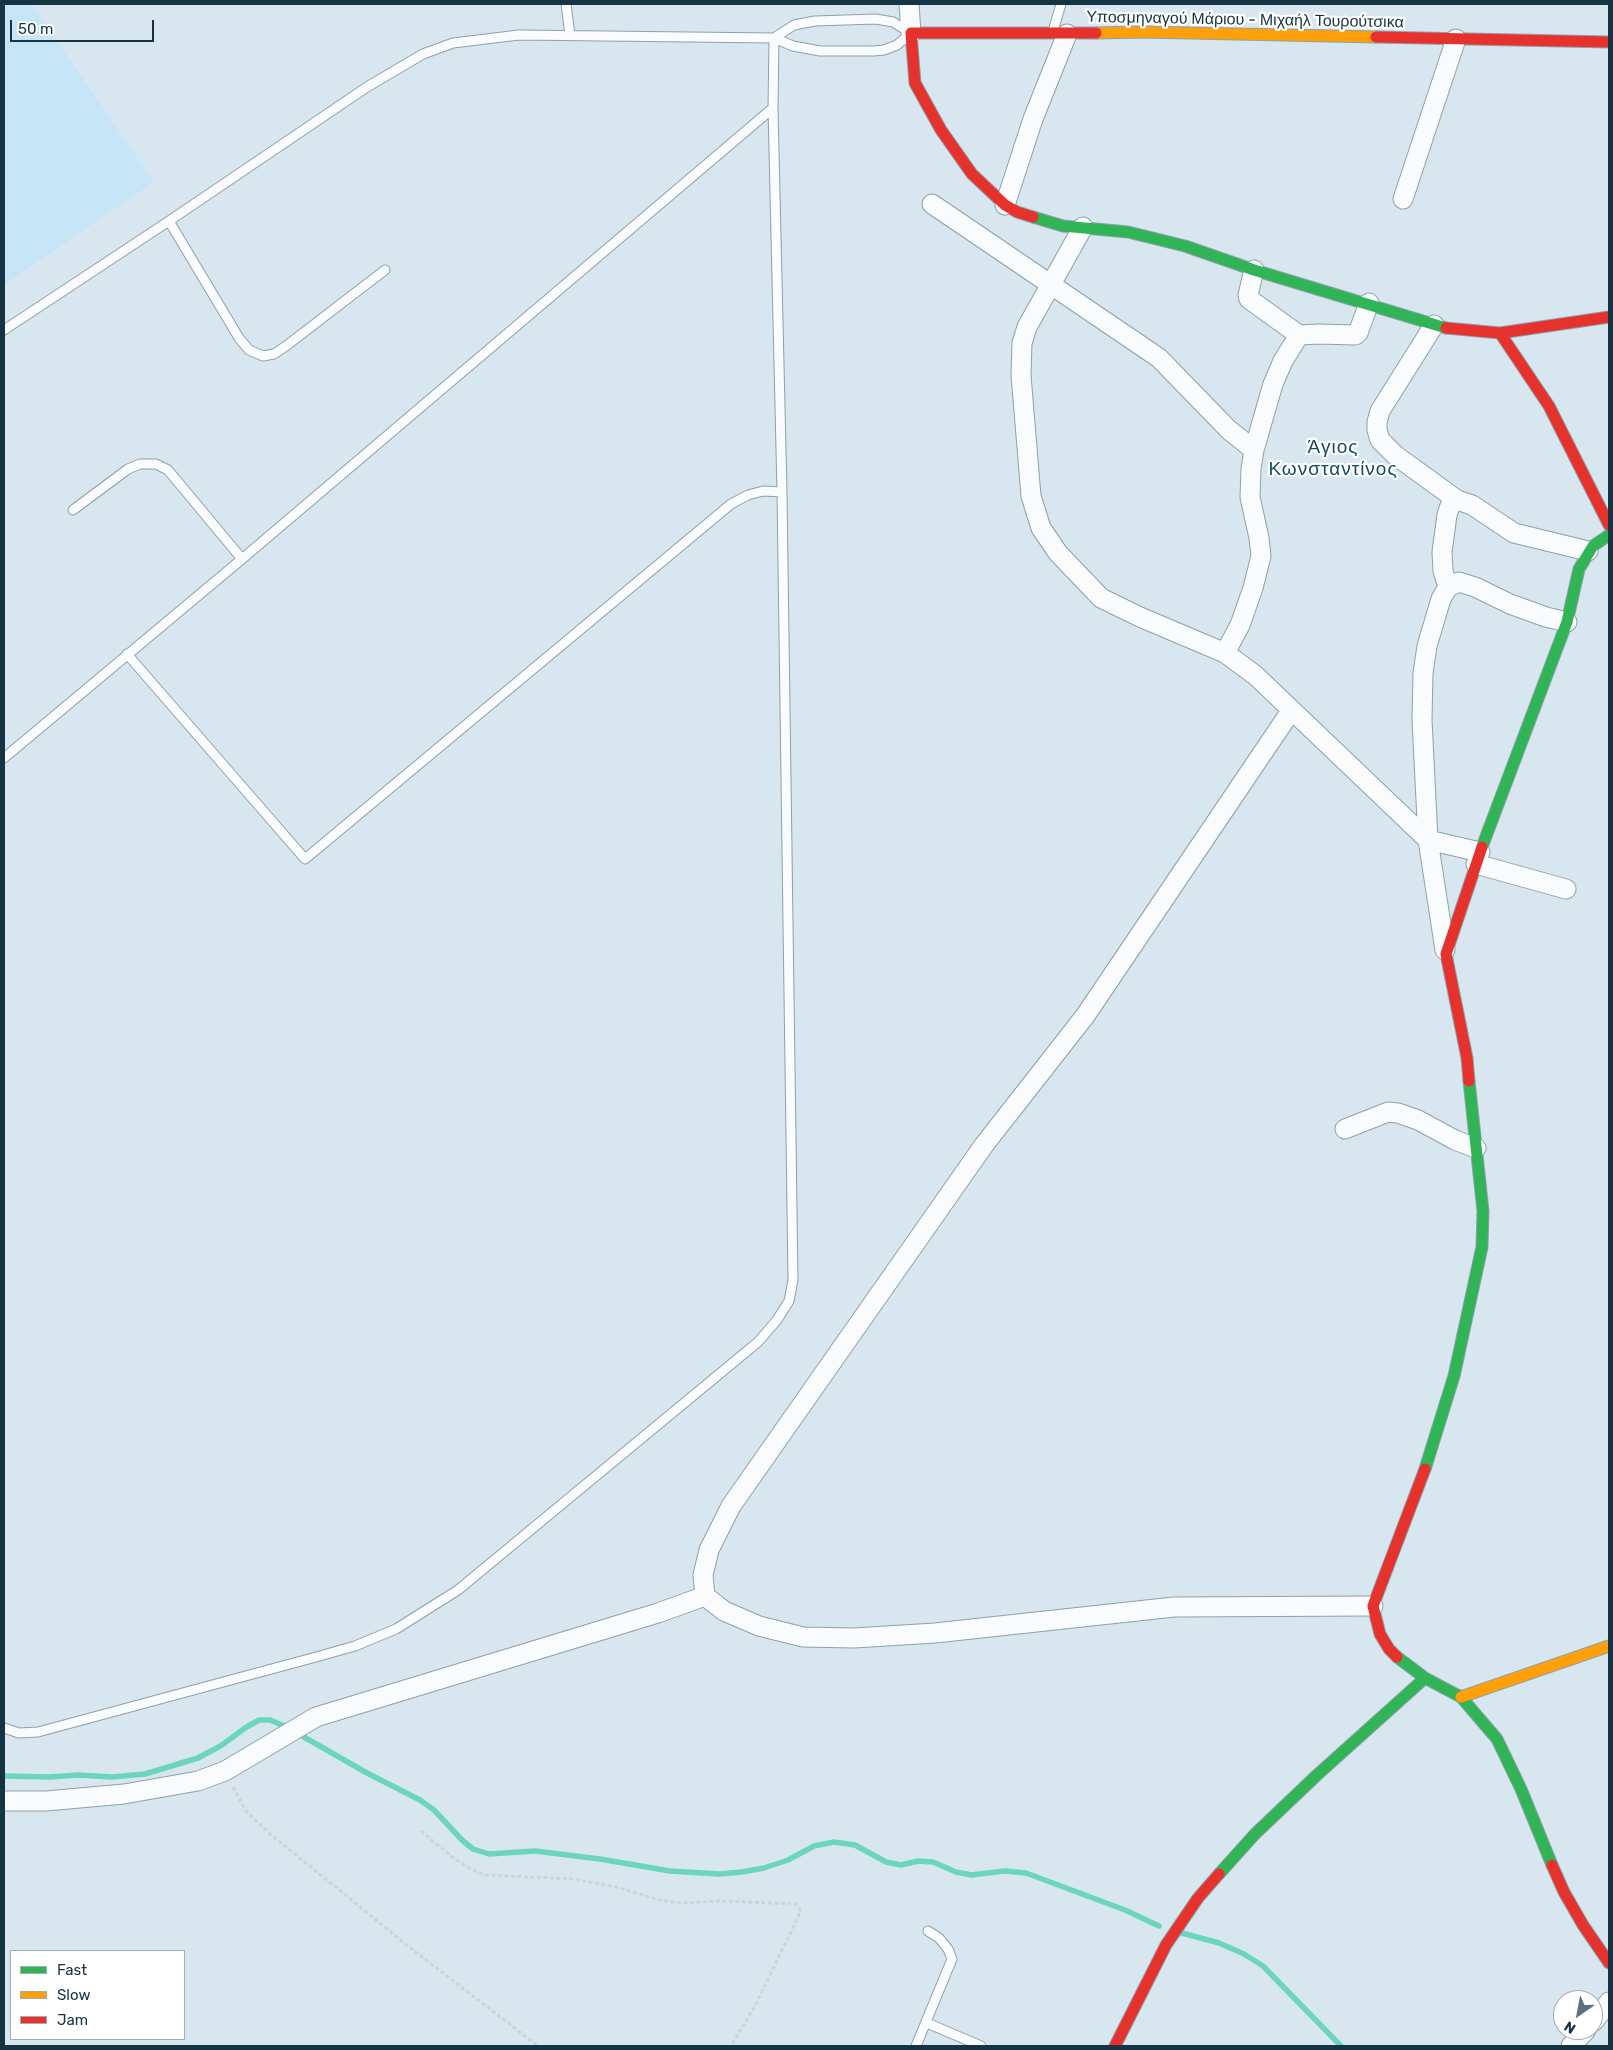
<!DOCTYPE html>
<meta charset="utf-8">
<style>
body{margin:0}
#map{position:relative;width:1613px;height:2050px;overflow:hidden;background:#d8e7ef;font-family:Rubik,sans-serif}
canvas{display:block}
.frame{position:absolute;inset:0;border:5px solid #153342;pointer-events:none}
.legend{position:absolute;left:10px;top:1950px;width:175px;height:90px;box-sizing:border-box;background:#fff;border:1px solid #a1adb3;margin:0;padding:6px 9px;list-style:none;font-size:15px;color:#153342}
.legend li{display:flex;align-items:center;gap:10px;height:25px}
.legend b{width:25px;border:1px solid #a1adb3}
.north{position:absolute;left:1553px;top:1990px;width:50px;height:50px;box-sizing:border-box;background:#fff;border:1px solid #a1adb3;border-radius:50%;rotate:213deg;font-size:14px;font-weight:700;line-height:20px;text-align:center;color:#153342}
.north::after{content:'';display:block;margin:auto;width:18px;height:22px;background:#59727f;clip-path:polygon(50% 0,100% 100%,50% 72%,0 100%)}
.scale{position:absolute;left:10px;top:20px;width:144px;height:22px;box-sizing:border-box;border:2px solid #153342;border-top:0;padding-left:6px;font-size:15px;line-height:18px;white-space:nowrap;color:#153342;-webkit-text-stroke:4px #fff;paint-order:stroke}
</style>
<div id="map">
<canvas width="1613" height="2050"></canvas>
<div class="frame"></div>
<ul class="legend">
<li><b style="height:6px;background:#30b455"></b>Fast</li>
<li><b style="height:6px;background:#ff9f0a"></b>Slow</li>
<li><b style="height:6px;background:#e5322d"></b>Jam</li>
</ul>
<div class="north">N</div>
<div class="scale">50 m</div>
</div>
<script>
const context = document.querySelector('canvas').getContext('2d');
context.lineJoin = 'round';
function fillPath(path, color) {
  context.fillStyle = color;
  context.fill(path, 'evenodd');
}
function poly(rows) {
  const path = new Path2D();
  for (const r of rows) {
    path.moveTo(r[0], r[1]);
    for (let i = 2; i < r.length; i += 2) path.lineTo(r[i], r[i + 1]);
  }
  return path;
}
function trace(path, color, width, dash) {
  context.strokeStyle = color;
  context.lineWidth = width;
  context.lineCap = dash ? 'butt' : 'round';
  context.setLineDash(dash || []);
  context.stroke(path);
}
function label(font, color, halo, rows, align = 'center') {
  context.font = font + ' Rubik,sans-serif';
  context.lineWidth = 4.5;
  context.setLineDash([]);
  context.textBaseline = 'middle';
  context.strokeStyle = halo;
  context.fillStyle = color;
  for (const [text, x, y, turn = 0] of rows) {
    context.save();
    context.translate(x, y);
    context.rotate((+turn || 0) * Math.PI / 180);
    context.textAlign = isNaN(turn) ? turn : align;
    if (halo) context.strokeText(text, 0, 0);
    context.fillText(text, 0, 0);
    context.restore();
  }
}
fillPath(poly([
 [4,4,32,4,154,182,4,285]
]), '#c6e6f8');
trace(poly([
 [297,1733,367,1773,420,1800,434,1810,462,1840,473,1849,489,1854,535,1851,600,1859,670,1871,719,1874,742,1872,764,1868,788,1860,814,1846,834,1842,855,1845,886,1862,901,1865,918,1861,933,1862,956,1872,971,1875,1005,1871,1026,1873,1125,1910,1159,1926],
 [4,1776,49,1777,79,1775,112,1777,145,1774,198,1758,222,1745,245,1728,259,1720,270,1720,289,1728],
 [1182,1933,1219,1943,1244,1954,1263,1966,1341,2046]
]), '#6cd5be', 5.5);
const lane = poly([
 [566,4,570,35],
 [1053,31,1061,4],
 [169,221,239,338,249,350,263,356,274,354,286,346,385,270],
 [4,330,169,221,367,87,423,54,453,43,519,35,774,38,793,46,820,51,874,51,884,50,897,45,911,33,893,22,876,19,815,21,794,25,774,38],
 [73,510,128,469,140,464,156,464,168,470,242,559],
 [127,654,305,859,731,504,748,495,763,491,782,492],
 [4,758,242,559,773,108],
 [4,1728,19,1733,38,1732,316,1657,355,1646,396,1629,458,1590,758,1342,777,1320,789,1301,793,1280,782,492,773,108,774,38],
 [927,2023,981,2046],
 [916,2046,952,1959,948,1949,939,1938,928,1931]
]);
const street = poly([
 [909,4,911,33],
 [1403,199,1456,39],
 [932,204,1159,358,1229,430,1254,450],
 [1005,205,1033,119,1067,34],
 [1083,227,1027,327,1022,343,1021,375,1031,496,1041,528,1058,553,1101,598,1140,617,1225,653,1255,675,1428,840,1480,852],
 [1254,270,1248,295,1249,299,1299,335],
 [1434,325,1380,411,1377,422,1377,430,1380,440,1395,455,1457,500],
 [1448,587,1443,571,1442,552,1447,515,1450,506,1457,500,1472,505,1514,533,1588,551],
 [1225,653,1240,625,1253,588,1261,556,1259,538,1250,497,1251,469,1254,450,1273,384,1283,361,1299,335,1319,334,1355,335,1358,333,1369,303],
 [1291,711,1085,1016,984,1145,731,1506,709,1550,703,1575,705,1596,724,1611,759,1626,803,1637,854,1638,935,1633,1174,1607,1373,1606],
 [1476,864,1566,889],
 [1445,950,1428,840,1422,720,1423,673,1427,646,1441,599,1448,587,1459,582,1475,587,1510,604,1546,617,1567,622],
 [1345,1129,1388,1112,1398,1113,1418,1120,1455,1140,1476,1148],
 [4,1801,46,1801,124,1794,198,1781,225,1771,316,1717,658,1613,705,1596],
 [1593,2022,1609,2002],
 [1571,2046,1586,2030]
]);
const fast = poly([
 [1033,217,1063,226,1128,232,1185,246,1254,270,1446,328],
 [1482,847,1567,622,1579,569,1593,546,1609,535],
 [1425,1469,1454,1376,1482,1247,1483,1211,1469,1081],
 [1397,1657,1425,1678,1461,1697,1497,1739,1521,1789,1552,1865],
 [1219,1874,1255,1834,1317,1775,1425,1678]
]);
const slow = poly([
 [1096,33,1143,32,1376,37],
 [1461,1697,1609,1646]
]);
const jam = poly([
 [1376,37,1609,42],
 [1033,217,1017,212,1005,205,972,174,941,130,915,83,911,33,1096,33],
 [1446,328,1500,333,1609,317],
 [1500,333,1549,406,1609,525],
 [1469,1081,1467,1058,1446,954,1482,847],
 [1397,1657,1389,1649,1380,1634,1373,1606,1425,1469],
 [1552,1865,1564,1892,1583,1925,1609,1963],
 [1115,2046,1166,1945,1198,1898,1219,1874]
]);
trace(lane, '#8ca1ab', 11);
trace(street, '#8ca1ab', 21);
trace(fast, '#8ca1ab', 13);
trace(slow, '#8ca1ab', 13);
trace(jam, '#8ca1ab', 13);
trace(poly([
 [233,1787,246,1811,269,1833,408,1946,538,2046],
 [421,1831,452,1857,473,1870,486,1875,574,1879,620,1888,659,1900,680,1903,721,1901,796,1904,800,1909,800,1913,754,2008,731,2046]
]), '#cdd3d6', 3, [4, 2.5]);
trace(lane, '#f9fbfd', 9);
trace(street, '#f9fbfd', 19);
trace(fast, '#30b455', 11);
trace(slow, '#ff9f0a', 11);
trace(jam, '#e5322d', 11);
label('16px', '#153342', '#fff', [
 ["Υποσμηναγού Μάριου - Μιχαήλ Τουρούτσικα",1245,20,1]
]);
context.letterSpacing = '1px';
label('19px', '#134c66', '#fff', [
 ["Άγιος",1333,448],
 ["Κωνσταντίνος",1333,470]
]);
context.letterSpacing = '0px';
</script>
